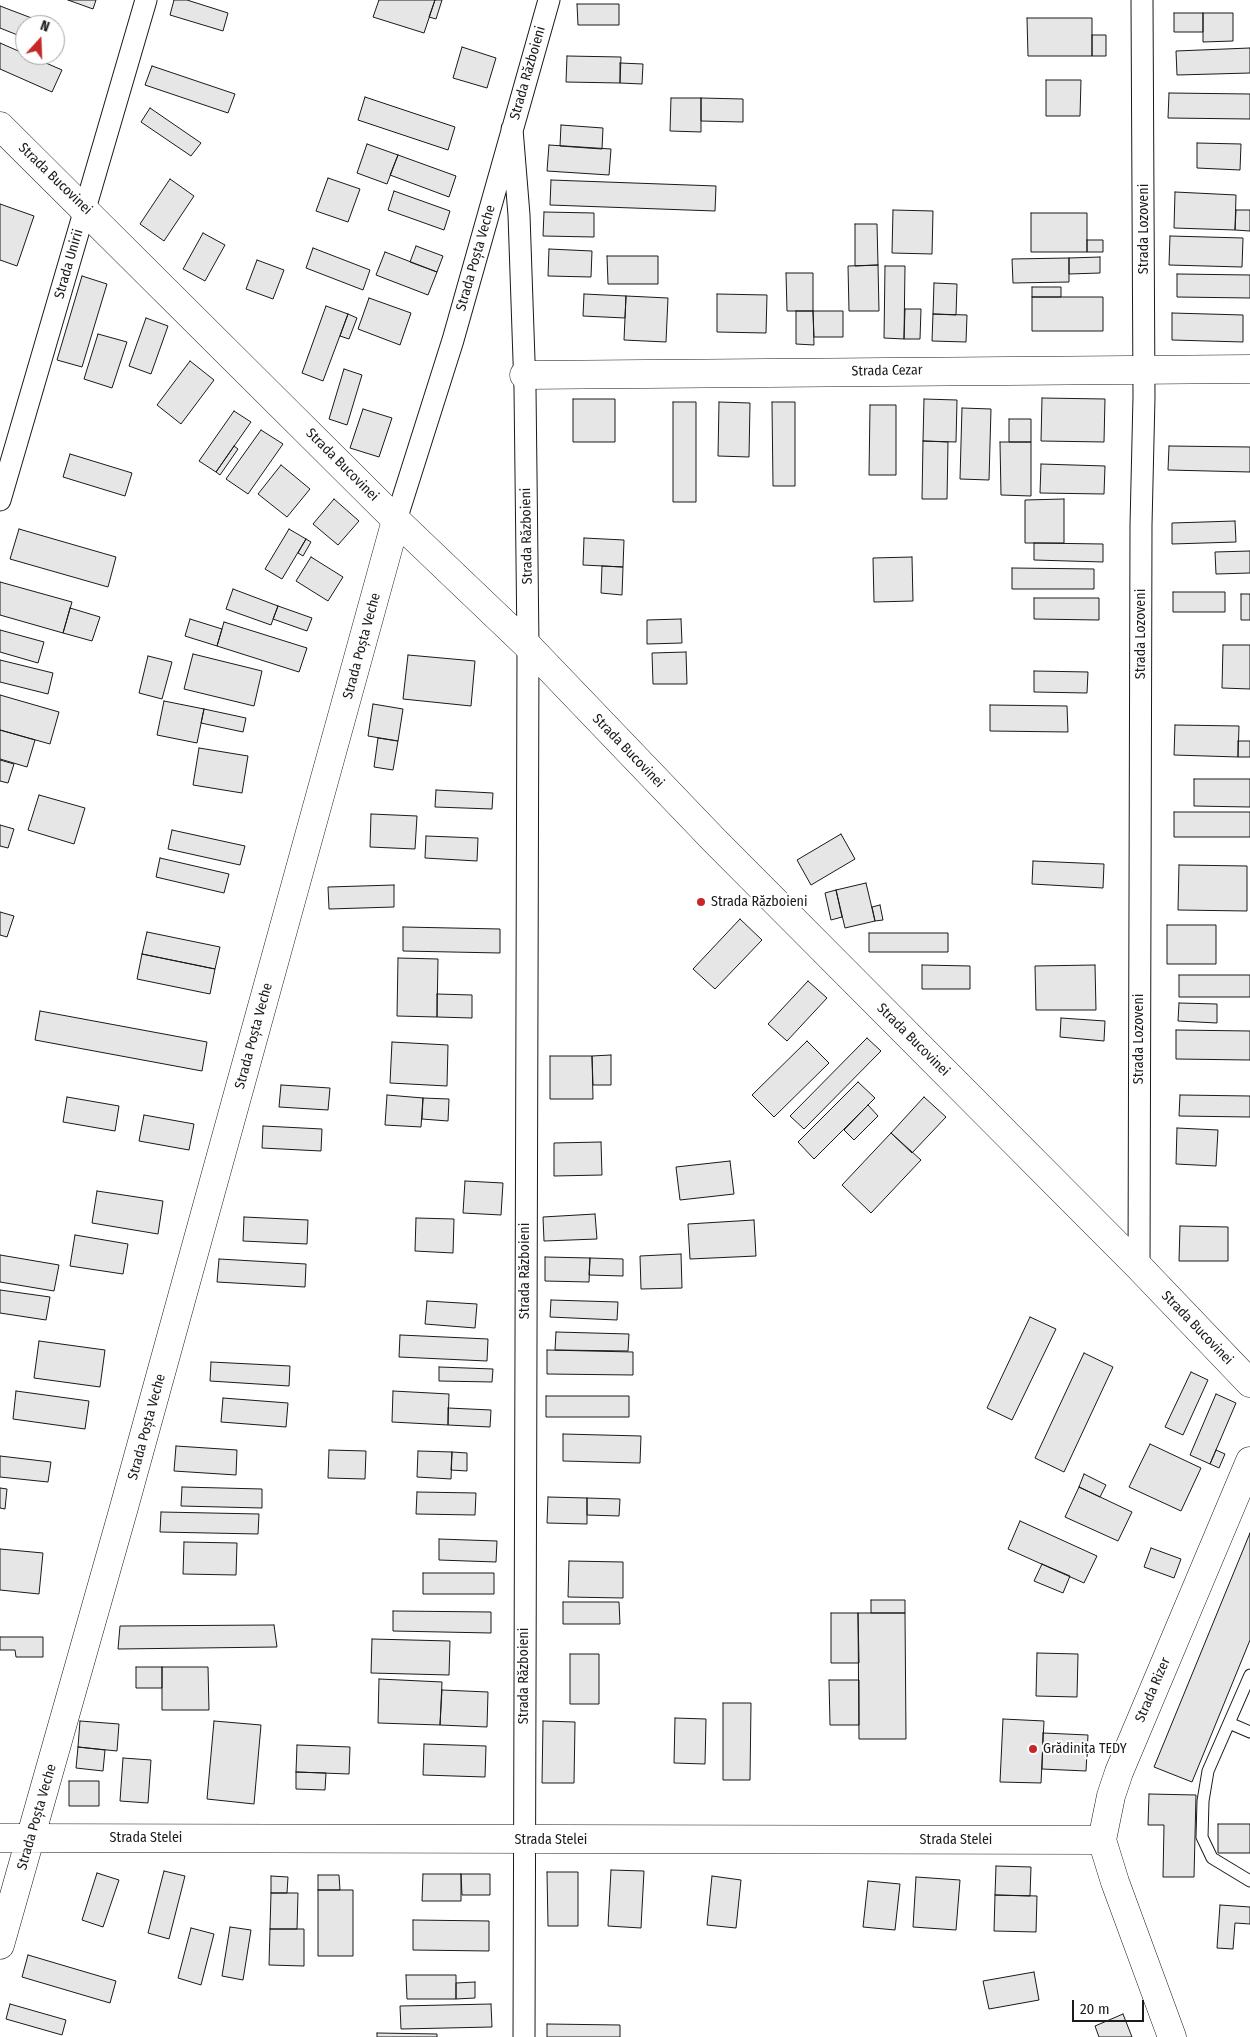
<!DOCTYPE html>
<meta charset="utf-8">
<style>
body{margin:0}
#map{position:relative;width:1250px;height:2037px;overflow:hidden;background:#fff;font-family:"Fira Sans Condensed",sans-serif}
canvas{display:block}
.north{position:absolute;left:15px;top:15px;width:50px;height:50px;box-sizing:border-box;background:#fff;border:1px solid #a3a3a3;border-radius:50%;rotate:20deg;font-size:14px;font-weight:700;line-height:20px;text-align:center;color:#1a1a1a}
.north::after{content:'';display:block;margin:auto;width:18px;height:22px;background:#c62828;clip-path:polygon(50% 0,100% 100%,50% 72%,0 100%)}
.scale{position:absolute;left:1072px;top:2000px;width:72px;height:22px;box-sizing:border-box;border:2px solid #1a1a1a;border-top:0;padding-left:6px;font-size:15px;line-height:18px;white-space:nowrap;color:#1a1a1a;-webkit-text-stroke:4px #fff;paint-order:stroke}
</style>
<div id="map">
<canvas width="1250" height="2037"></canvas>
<div class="north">N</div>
<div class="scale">20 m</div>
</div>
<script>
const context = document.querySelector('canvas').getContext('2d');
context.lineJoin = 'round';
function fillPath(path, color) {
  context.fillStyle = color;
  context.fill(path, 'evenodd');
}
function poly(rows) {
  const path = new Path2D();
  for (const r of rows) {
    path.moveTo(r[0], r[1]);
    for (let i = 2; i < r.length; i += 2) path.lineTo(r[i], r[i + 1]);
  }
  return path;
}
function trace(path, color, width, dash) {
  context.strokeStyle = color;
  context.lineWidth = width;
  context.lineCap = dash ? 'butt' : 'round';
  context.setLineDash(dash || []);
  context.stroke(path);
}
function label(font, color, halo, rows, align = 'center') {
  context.font = font + ' "Fira Sans Condensed",sans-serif';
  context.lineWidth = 4;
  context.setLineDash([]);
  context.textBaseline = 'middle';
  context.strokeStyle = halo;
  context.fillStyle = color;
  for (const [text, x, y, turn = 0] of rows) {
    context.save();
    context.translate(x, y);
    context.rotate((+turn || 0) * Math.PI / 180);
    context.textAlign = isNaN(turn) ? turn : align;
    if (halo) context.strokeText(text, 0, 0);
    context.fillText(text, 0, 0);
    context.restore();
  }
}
const building = poly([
 [68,0,96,0,93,9,68,0],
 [174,0,187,0,228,13,223,31,170,15,174,0],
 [379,0,435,0,424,33,373,17,379,0],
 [435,0,442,0,436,19,429,17,435,0],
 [577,4,619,4,619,25,578,25,577,4],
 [0,6,50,25,25,25,25,38,0,28,0,6],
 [1174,13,1203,13,1203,32,1174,32,1174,13],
 [1203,13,1233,13,1233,41,1203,42,1203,13],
 [1027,18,1092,18,1092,56,1028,56,1027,18],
 [1092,35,1106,35,1106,56,1092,56,1092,35],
 [0,43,62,70,52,92,0,69,0,43],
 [462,47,496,58,487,88,453,78,462,47],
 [1250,48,1250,73,1177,75,1176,51,1250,48],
 [567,56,621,57,620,83,566,82,567,56],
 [620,63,643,64,642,84,620,83,620,63],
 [152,66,235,94,228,113,145,85,152,66],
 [1046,80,1081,80,1080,116,1046,116,1046,80],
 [1169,93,1250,94,1250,119,1168,118,1169,93],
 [365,97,455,127,448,150,358,120,365,97],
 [671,98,701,98,701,132,670,131,671,98],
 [701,98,743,99,743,122,701,121,701,98],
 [150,108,201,143,191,156,141,122,150,108],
 [561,125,603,128,602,149,560,146,561,125],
 [1197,143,1241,144,1240,170,1197,168,1197,143],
 [367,144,398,155,387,184,357,173,367,144],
 [549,145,611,149,609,175,547,171,549,145],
 [398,155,456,176,449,197,390,175,398,155],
 [328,178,360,189,348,222,316,211,328,178],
 [170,179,194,196,164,241,140,224,170,179],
 [551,180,716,186,715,211,550,205,551,180],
 [394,191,450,211,444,230,388,210,394,191],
 [1175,192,1236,195,1235,230,1174,228,1175,192],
 [0,204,34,216,17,266,0,260,0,204],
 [893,210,933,211,932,254,892,253,893,210],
 [1236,210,1250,210,1250,231,1235,230,1236,210],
 [544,212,594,213,594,237,543,236,544,212],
 [1031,213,1087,213,1087,252,1031,252,1031,213],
 [855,224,877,224,878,265,855,266,855,224],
 [203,233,225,245,205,281,183,269,203,233],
 [1170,236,1243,238,1242,267,1169,265,1170,236],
 [1087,240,1103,240,1103,252,1087,252,1087,240],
 [416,246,443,256,437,272,410,262,416,246],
 [313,248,370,270,363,290,306,268,313,248],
 [549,249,592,251,591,277,548,276,549,249],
 [385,252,437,272,428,295,376,275,385,252],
 [607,256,658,256,658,284,608,284,607,256],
 [1100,257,1100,273,1069,274,1069,258,1100,257],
 [1069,258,1069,282,1013,283,1012,259,1069,258],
 [257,260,284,270,273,299,246,289,257,260],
 [878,265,879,311,849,311,848,266,878,265],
 [885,266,905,266,904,339,884,338,885,266],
 [786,273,813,273,813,311,787,311,786,273],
 [1177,274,1250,275,1250,298,1177,297,1177,274],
 [82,276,107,284,82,367,57,360,82,276],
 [934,283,957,284,956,315,933,314,934,283],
 [1032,287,1061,287,1061,297,1032,297,1032,287],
 [584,294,626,296,625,318,583,316,584,294],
 [717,294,767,295,766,333,717,332,717,294],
 [626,296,668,298,666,342,624,340,626,296],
 [1032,297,1103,297,1103,331,1032,331,1032,297],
 [369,298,411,313,400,345,358,329,369,298],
 [326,306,348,314,323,381,302,373,326,306],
 [905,309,921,309,920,339,904,339,905,309],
 [796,311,813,311,814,345,796,344,796,311],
 [813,311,843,311,843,337,814,337,813,311],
 [1172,313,1243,315,1243,342,1172,340,1172,313],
 [348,314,357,318,349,339,340,336,348,314],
 [933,314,967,315,966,342,932,341,933,314],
 [146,318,168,326,151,374,129,366,146,318],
 [98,334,127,342,112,388,84,379,98,334],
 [190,361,214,380,181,424,157,405,190,361],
 [344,369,362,375,347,425,329,419,344,369],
 [1042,398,1105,399,1104,442,1041,441,1042,398],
 [573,399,615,399,615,442,573,442,573,399],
 [924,399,957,400,956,442,923,441,924,399],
 [673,402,696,402,696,502,673,502,673,402],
 [719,402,750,403,749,457,718,456,719,402],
 [772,402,795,402,795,486,773,486,772,402],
 [870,405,896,405,896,475,869,475,870,405],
 [962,408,991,409,989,480,960,479,962,408],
 [363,409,392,418,379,457,350,448,363,409],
 [234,411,251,422,216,472,199,461,234,411],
 [1009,419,1031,419,1031,442,1009,442,1009,419],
 [261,430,283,444,248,494,226,479,261,430],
 [923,441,948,442,947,499,922,499,923,441],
 [1000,442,1031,442,1031,496,1001,495,1000,442],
 [234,446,238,449,220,475,216,472,234,446],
 [1169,446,1250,447,1250,472,1168,470,1169,446],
 [70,454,132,473,125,496,63,477,70,454],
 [1041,464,1105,466,1104,494,1040,493,1041,464],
 [281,465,310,489,287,517,258,494,281,465],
 [334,499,359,521,338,545,313,524,334,499],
 [1064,499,1064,543,1025,543,1025,500,1064,499],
 [1235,521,1236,542,1172,544,1172,523,1235,521],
 [19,529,116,557,108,587,10,559,19,529],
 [289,529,306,539,282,579,265,569,289,529],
 [584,538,624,540,623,567,583,565,584,538],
 [306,539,311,542,303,556,298,553,306,539],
 [1034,543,1103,544,1103,562,1034,560,1034,543],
 [1250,551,1250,573,1216,574,1215,552,1250,551],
 [311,557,343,577,328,601,296,581,311,557],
 [912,557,913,601,874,602,873,558,912,557],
 [602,566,623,567,622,595,601,593,602,566],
 [1012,568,1094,569,1094,589,1012,589,1012,568],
 [0,582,72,602,63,633,0,615,0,582],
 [233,589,278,606,271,625,226,609,233,589],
 [1173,592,1225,592,1225,612,1173,612,1173,592],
 [1241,594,1250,594,1250,620,1241,620,1241,594],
 [1034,598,1099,598,1099,620,1034,619,1034,598],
 [278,606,312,618,307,631,273,619,278,606],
 [70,608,100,617,92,641,63,633,70,608],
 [190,619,222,629,217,646,185,636,190,619],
 [681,619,682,643,647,644,647,620,681,619],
 [224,622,307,648,299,672,217,646,224,622],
 [0,630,44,642,38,663,0,652,0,630],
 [1223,645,1250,645,1250,689,1222,688,1223,645],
 [686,652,687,684,653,684,652,653,686,652],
 [193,654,262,671,254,706,184,689,193,654],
 [408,655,475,661,471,706,403,699,408,655],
 [148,656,172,662,162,699,139,693,148,656],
 [0,660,53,673,48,694,0,682,0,660],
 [1034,671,1088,672,1087,693,1034,692,1034,671],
 [0,695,59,712,50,744,0,730,0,695],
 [164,701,204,709,197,743,157,735,164,701],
 [373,704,403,709,398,741,368,736,373,704],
 [990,705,1067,706,1068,732,990,731,990,705],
 [204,709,246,718,243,732,201,723,204,709],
 [1175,725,1239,726,1238,757,1174,755,1175,725],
 [0,730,35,740,27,767,0,759,0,730],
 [378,738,398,741,393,770,374,767,378,738],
 [1238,741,1250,741,1250,757,1238,757,1238,741],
 [199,748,248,756,242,793,193,785,199,748],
 [0,760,14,764,8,783,0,781,0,760],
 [1194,779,1250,779,1250,807,1194,806,1194,779],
 [436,790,493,793,492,809,435,807,436,790],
 [39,795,85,808,74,844,28,830,39,795],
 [1174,812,1250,812,1250,837,1174,837,1174,812],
 [371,814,417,816,415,849,370,847,371,814],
 [0,825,14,829,8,848,0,846,0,825],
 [172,830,245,846,240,865,168,849,172,830],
 [841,834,855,859,811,885,797,860,841,834],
 [426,836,478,838,477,861,425,858,426,836],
 [160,858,229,874,224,893,156,877,160,858],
 [1033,861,1104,864,1103,888,1032,884,1033,861],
 [1179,865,1247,866,1247,911,1178,910,1179,865],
 [866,883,875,921,845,928,836,890,866,883],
 [394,885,394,907,329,909,328,887,394,885],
 [836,890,842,917,831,920,825,893,836,890],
 [880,905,883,920,875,921,872,907,880,905],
 [0,912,14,916,7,937,0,935,0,912],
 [740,919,762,940,715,989,693,969,740,919],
 [1167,925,1216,925,1216,964,1167,964,1167,925],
 [403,927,500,929,500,953,403,951,403,927],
 [147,932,220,947,215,969,142,954,147,932],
 [869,933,948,933,948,952,869,952,869,933],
 [142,954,215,969,210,994,137,979,142,954],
 [398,958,438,959,437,1017,397,1016,398,958],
 [922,965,970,966,970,989,922,989,922,965],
 [1095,965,1096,1010,1036,1010,1035,966,1095,965],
 [1179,975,1250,975,1250,997,1179,997,1179,975],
 [808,981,827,998,787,1041,768,1024,808,981],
 [437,994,472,995,472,1018,437,1017,437,994],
 [1179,1003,1217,1004,1217,1023,1178,1021,1179,1003],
 [40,1011,207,1042,202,1071,35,1040,40,1011],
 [1061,1018,1105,1021,1104,1041,1060,1037,1061,1018],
 [1176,1030,1250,1031,1250,1060,1176,1059,1176,1030],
 [867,1038,881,1051,804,1129,790,1116,867,1038],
 [807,1041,829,1063,774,1117,752,1095,807,1041],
 [392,1042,448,1045,447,1086,390,1083,392,1042],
 [611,1055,611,1085,593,1085,592,1056,611,1055],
 [550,1056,592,1056,593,1099,550,1099,550,1056],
 [858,1082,875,1098,814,1159,798,1142,858,1082],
 [281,1085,330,1088,328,1110,279,1107,281,1085],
 [387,1095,423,1098,421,1127,385,1125,387,1095],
 [1180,1095,1250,1096,1250,1117,1179,1116,1180,1095],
 [67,1097,119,1106,115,1131,63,1122,67,1097],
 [924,1097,946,1117,912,1153,891,1133,924,1097],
 [423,1098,449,1099,448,1121,422,1119,423,1098],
 [868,1105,878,1116,854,1140,844,1130,868,1105],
 [144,1115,194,1124,189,1150,139,1141,144,1115],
 [263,1126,322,1129,321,1151,262,1148,263,1126],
 [1177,1128,1218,1130,1216,1166,1176,1164,1177,1128],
 [891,1133,921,1160,871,1213,842,1185,891,1133],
 [601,1142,602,1175,554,1176,554,1143,601,1142],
 [730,1161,734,1194,680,1200,676,1167,730,1161],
 [465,1181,503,1183,501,1215,463,1213,465,1181],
 [97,1191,163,1201,158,1234,92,1223,97,1191],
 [595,1214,597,1239,544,1241,543,1217,595,1214],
 [244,1217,308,1220,307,1244,243,1241,244,1217],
 [416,1218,454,1219,453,1253,415,1251,416,1218],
 [754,1220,756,1256,690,1259,688,1224,754,1220],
 [1180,1226,1228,1227,1228,1261,1179,1261,1180,1226],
 [75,1235,128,1244,123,1274,70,1266,75,1235],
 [681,1254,682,1288,641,1289,640,1256,681,1254],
 [0,1255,59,1265,54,1291,0,1282,0,1255],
 [545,1257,590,1258,589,1282,545,1281,545,1257],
 [590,1258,623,1259,623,1276,589,1275,590,1258],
 [219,1259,306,1264,305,1287,217,1282,219,1259],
 [0,1290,50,1297,46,1320,0,1313,0,1290],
 [551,1300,618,1302,617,1320,550,1317,551,1300],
 [427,1301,477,1304,475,1328,425,1324,427,1301],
 [1030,1317,1056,1329,1012,1420,987,1408,1030,1317],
 [556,1332,629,1334,628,1351,555,1350,556,1332],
 [400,1335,488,1339,487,1361,399,1357,400,1335],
 [39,1341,105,1350,100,1387,34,1378,39,1341],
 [547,1350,633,1352,633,1375,547,1374,547,1350],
 [1084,1353,1113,1367,1064,1472,1035,1458,1084,1353],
 [211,1362,290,1366,289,1386,210,1381,211,1362],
 [439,1367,493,1369,492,1382,439,1381,439,1367],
 [1191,1372,1208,1380,1183,1435,1165,1427,1191,1372],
 [16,1391,89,1401,85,1429,13,1419,16,1391],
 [393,1391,449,1394,448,1425,392,1422,393,1391],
 [1216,1394,1236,1403,1210,1464,1190,1455,1216,1394],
 [546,1396,629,1396,629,1417,546,1417,546,1396],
 [223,1398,288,1403,286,1427,221,1422,223,1398],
 [448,1408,491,1410,490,1427,448,1425,448,1408],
 [563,1434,641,1436,640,1463,563,1461,563,1434],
 [1150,1444,1201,1468,1181,1511,1129,1487,1150,1444],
 [176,1446,237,1450,236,1475,174,1471,176,1446],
 [329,1450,366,1451,365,1479,328,1478,329,1450],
 [1216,1450,1225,1454,1219,1468,1210,1464,1216,1450],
 [418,1451,452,1452,451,1479,417,1477,418,1451],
 [452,1452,467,1453,467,1471,451,1470,452,1452],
 [0,1456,51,1462,48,1482,0,1477,0,1456],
 [1084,1474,1106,1485,1100,1497,1079,1487,1084,1474],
 [182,1487,262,1489,262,1508,181,1506,182,1487],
 [1079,1487,1132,1512,1118,1541,1065,1517,1079,1487],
 [0,1488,7,1489,5,1509,0,1508,0,1488],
 [417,1492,476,1493,475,1515,416,1514,417,1492],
 [548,1497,587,1498,587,1524,547,1523,548,1497],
 [587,1498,620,1499,619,1516,587,1515,587,1498],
 [161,1512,259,1514,258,1534,160,1532,161,1512],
 [1020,1521,1097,1556,1084,1583,1008,1549,1020,1521],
 [1250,1533,1250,1640,1192,1782,1154,1767,1250,1533],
 [439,1539,497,1541,496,1562,439,1560,439,1539],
 [184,1542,237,1543,236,1575,183,1574,184,1542],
 [1151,1548,1181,1559,1174,1578,1144,1567,1151,1548],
 [0,1549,43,1553,39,1594,0,1590,0,1549],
 [569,1561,623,1562,623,1598,568,1597,569,1561],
 [1042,1564,1070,1576,1063,1593,1034,1581,1042,1564],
 [423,1573,494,1573,494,1594,423,1594,423,1573],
 [871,1600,905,1600,905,1613,871,1613,871,1600],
 [563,1602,619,1602,620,1624,563,1624,563,1602],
 [393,1611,491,1612,491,1633,393,1631,393,1611],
 [831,1613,858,1613,859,1663,831,1663,831,1613],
 [858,1613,905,1613,906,1739,859,1739,858,1613],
 [274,1625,277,1647,118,1649,120,1626,274,1625],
 [0,1637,43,1637,43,1657,16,1657,15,1650,0,1650,0,1637],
 [372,1639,450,1641,449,1675,371,1673,372,1639],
 [1037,1653,1078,1654,1077,1697,1036,1696,1037,1653],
 [570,1654,599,1654,599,1704,570,1704,570,1654],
 [136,1667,162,1667,162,1688,136,1688,136,1667],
 [162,1667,208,1667,209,1710,162,1710,162,1667],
 [379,1679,442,1682,440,1725,378,1723,379,1679],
 [829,1680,859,1680,859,1725,830,1725,829,1680],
 [442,1690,488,1692,487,1727,440,1725,442,1690],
 [723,1703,751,1703,750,1780,723,1780,723,1703],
 [675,1718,706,1719,705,1764,674,1763,675,1718],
 [1003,1719,1044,1721,1041,1783,1000,1782,1003,1719],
 [80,1721,119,1724,117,1751,78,1747,80,1721],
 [214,1721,261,1725,254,1804,207,1799,214,1721],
 [543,1721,575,1722,574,1783,542,1783,543,1721],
 [1043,1733,1088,1735,1086,1771,1042,1769,1043,1733],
 [424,1744,486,1746,485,1777,423,1775,424,1744],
 [297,1745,350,1747,349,1774,296,1772,297,1745],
 [78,1747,105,1750,103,1771,76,1768,78,1747],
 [123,1758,151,1760,148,1803,120,1801,123,1758],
 [296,1772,326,1773,325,1790,296,1789,296,1772],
 [69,1781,99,1781,99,1806,69,1806,69,1781],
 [1149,1794,1196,1795,1194,1877,1163,1877,1164,1825,1148,1825,1149,1794],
 [1218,1824,1250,1824,1250,1853,1218,1853,1218,1824],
 [996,1866,1031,1867,1030,1896,995,1895,996,1866],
 [611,1870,644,1871,641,1928,608,1926,611,1870],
 [164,1871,185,1876,169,1939,148,1933,164,1871],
 [547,1872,578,1872,578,1926,548,1926,547,1872],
 [97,1873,119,1880,103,1927,82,1920,97,1873],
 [423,1874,461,1874,461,1901,422,1901,423,1874],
 [461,1874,490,1874,490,1895,462,1895,461,1874],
 [318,1875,339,1875,340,1890,318,1890,318,1875],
 [271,1876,288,1877,287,1893,271,1893,271,1876],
 [712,1876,741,1880,736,1928,707,1925,712,1876],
 [916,1877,960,1880,956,1930,913,1927,916,1877],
 [868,1881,900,1884,895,1930,863,1927,868,1881],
 [318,1890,353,1890,353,1956,318,1956,318,1890],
 [271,1893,298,1893,297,1929,270,1929,271,1893],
 [995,1895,1037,1896,1036,1932,994,1931,995,1895],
 [1220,1905,1250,1907,1250,1924,1235,1923,1233,1949,1217,1948,1220,1905],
 [413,1920,489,1921,489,1951,413,1950,413,1920],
 [230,1927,251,1930,243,1980,222,1976,230,1927],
 [191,1928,214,1934,201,1985,178,1978,191,1928],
 [270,1929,304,1929,304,1966,269,1965,270,1929],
 [28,1955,116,1981,110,2003,22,1977,28,1955],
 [1034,1972,1039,2000,989,2009,983,1981,1034,1972],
 [406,1975,456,1975,456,1999,407,1999,406,1975],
 [475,1982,475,1998,456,1999,456,1983,475,1982],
 [10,2004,66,2020,62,2035,6,2019,10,2004],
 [491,2004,492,2027,401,2029,400,2006,491,2004],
 [1123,2014,1132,2037,1099,2037,1095,2026,1123,2014],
 [547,2024,620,2025,620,2037,547,2037,547,2024],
 [377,2033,437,2034,437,2037,377,2037,377,2033]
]);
fillPath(building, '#e6e6e6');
trace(building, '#1a1a1a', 1);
const lane = poly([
 [1250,1675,1208,1771,1203,1801,1202,1837,1212,1858,1250,1881],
 [1229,1723,1250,1732]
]);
const street = poly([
 [512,129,519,215,525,389,528,646,524,2037],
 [0,500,146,0],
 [396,520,453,340,549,0],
 [1139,1267,1141,525,1144,397,1142,0]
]);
const secondary = poly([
 [0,126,396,520,528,646,714,840,1139,1267,1250,1383],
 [524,375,1250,369],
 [0,1838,1102,1840],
 [0,1945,123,1511,396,520],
 [1172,2037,1115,1882,1102,1840,1111,1796,1119,1772,1250,1461]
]);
trace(lane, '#1a1a1a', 13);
trace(street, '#1a1a1a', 23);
trace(secondary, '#1a1a1a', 29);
trace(lane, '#fff', 11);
trace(street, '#fff', 21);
trace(secondary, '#fff', 28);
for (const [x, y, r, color] of [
 [701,902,5,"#c62828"],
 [1033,1749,5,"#c62828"]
]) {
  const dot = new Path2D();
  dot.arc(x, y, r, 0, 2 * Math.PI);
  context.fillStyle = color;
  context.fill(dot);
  trace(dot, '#fff', 2);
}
label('14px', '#1a1a1a', '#fff', [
 ["Strada Războieni",528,73,-74],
 ["Strada Bucovinei",55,179,44],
 ["Strada Lozoveni",1144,229,-90],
 ["Strada Poșta Veche",476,258,-74],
 ["Strada Unirii",69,264,-74],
 ["Strada Cezar",887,371,-1],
 ["Strada Bucovinei",342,465,45],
 ["Strada Războieni",527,536,-91],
 ["Strada Lozoveni",1141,634,-90],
 ["Strada Poșta Veche",362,646,-75],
 ["Strada Bucovinei",628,751,46],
 ["Strada Poșta Veche",254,1036,-75],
 ["Strada Lozoveni",1139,1039,-90],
 ["Strada Bucovinei",913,1040,45],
 ["Strada Războieni",525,1271,-90],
 ["Strada Bucovinei",1197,1328,46],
 ["Strada Poșta Veche",147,1427,-75],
 ["Strada Războieni",524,1676,-90],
 ["Strada Rizer",1153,1690,-67],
 ["Strada Poșta Veche",37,1817,-74],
 ["Strada Stelei",146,1838],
 ["Strada Stelei",551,1840],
 ["Strada Stelei",956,1840]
]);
label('14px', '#1a1a1a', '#fff', [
 ["Strada Războieni",711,902],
 ["Grădinița TEDY",1043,1749]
], 'left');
</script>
